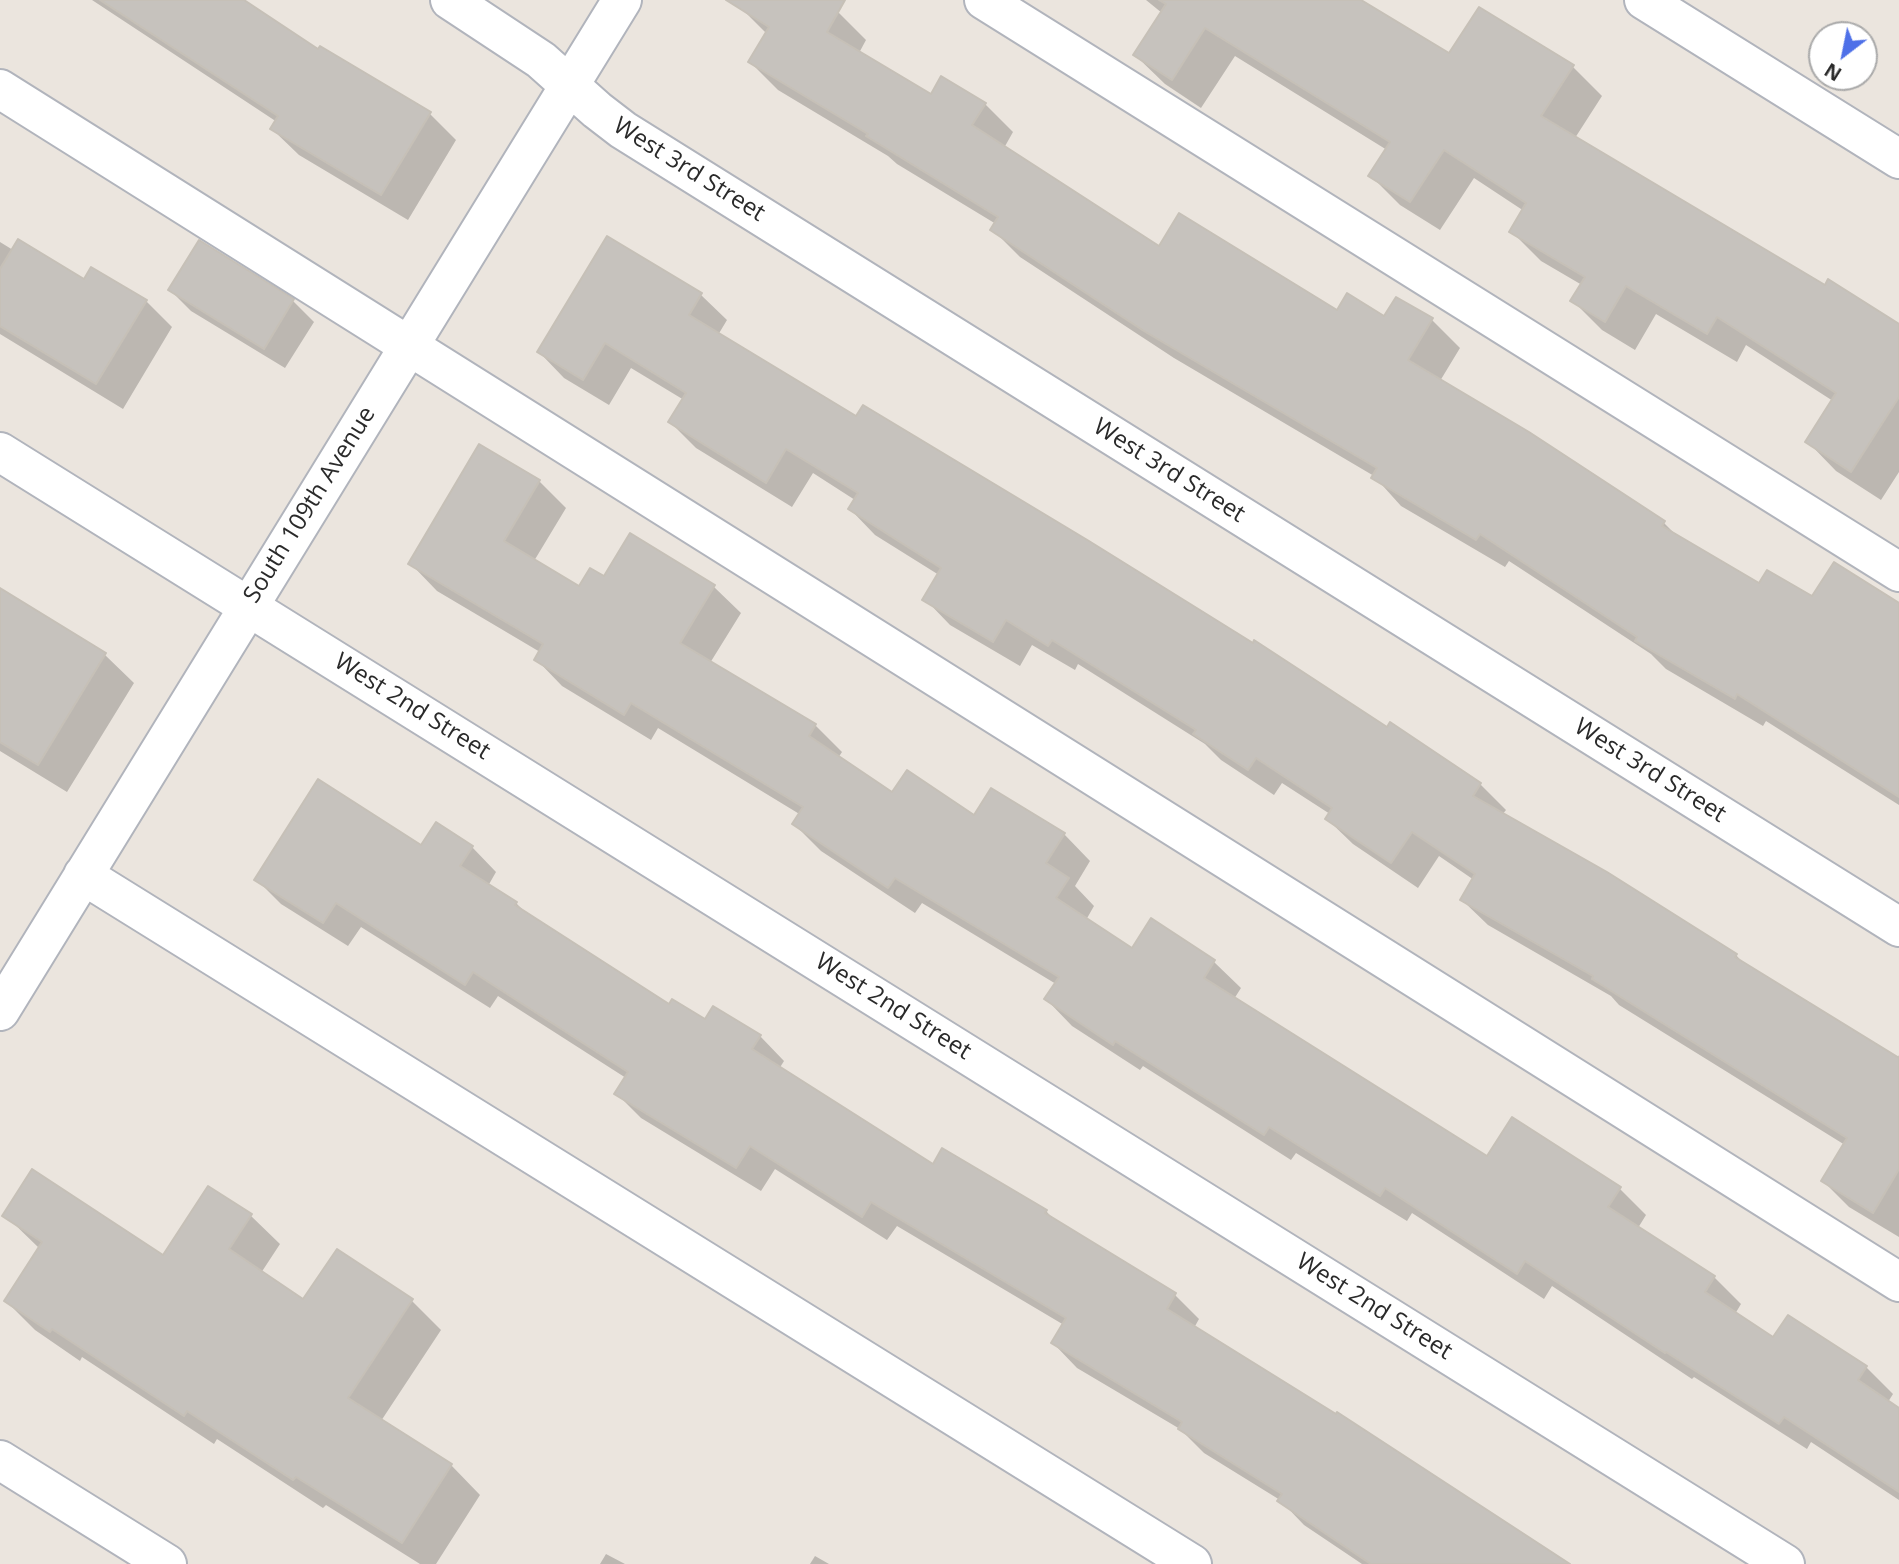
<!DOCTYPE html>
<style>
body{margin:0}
#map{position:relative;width:1899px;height:1564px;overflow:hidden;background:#ebe5de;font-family:"Open Sans",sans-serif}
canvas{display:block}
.north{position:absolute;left:1808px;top:21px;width:70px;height:70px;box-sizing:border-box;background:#fff;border:2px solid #aaa;border-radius:50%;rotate:212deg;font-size:19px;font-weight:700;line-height:28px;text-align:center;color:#2a2a2a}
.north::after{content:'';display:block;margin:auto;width:24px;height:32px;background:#4e70e8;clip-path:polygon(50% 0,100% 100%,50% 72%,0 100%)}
</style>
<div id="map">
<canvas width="1899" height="1564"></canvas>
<div class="north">N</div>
</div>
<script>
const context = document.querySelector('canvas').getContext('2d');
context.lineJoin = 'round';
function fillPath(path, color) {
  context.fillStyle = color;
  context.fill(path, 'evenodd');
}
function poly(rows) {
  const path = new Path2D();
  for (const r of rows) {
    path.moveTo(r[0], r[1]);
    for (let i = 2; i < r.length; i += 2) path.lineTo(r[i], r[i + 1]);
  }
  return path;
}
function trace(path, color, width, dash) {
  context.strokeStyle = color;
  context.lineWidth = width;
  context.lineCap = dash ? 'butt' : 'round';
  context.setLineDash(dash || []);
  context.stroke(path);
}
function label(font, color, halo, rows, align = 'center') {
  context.font = font + ' "Open Sans",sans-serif';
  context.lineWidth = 7;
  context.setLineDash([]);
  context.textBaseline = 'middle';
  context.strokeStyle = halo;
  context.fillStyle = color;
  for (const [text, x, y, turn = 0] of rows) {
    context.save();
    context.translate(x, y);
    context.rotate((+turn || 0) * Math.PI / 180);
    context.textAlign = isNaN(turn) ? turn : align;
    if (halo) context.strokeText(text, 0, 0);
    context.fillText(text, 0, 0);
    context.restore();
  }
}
fillPath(poly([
 [92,0,241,0,319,51,430,114,456,140,408,220,299,155,272,129,277,122],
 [744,0,819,0,838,12,866,40,859,53,931,97,942,78,985,104,1013,132,1004,148,1160,248,1338,312,1385,319,1432,320,1460,348,1440,381,1664,523,1681,540,1760,585,1813,599,1899,640,1899,805,1766,721,1763,726,1666,669,1651,654,1509,561,1505,567,1401,506,1374,476,1174,358,1020,257,992,229,996,224,897,164,888,156,778,90,750,62,767,34,740,7],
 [1146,0,1358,0,1449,55,1573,67,1602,96,1575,138,1825,287,1899,326,1899,472,1881,500,1836,471,1807,441,1833,401,1746,345,1737,362,1656,314,1635,350,1602,330,1573,301,1582,285,1541,261,1511,231,1524,211,1474,178,1440,230,1400,205,1371,176,1387,150,1235,56,1201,108,1165,84,1135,55,1162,13],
 [608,238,701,295,727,320,718,335,1480,784,1506,810,1502,815,1736,955,1747,967,1897,1059,1899,1055,1899,1237,1849,1207,1823,1181,1845,1145,1619,1005,1611,996,1488,925,1462,900,1474,880,1439,856,1418,888,1353,844,1327,819,1330,814,1282,783,1274,795,1221,760,1205,744,1078,664,1075,670,1032,645,1020,666,950,625,925,599,939,575,875,535,850,509,855,500,813,473,792,507,696,448,670,422,684,400,631,368,609,405,564,378,539,352],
 [0,242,13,250,84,281,146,301,172,327,123,409,0,334],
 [170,290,293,301,314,322,285,368,191,311],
 [539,481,566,508,534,561,579,588,604,578,630,535,714,587,741,613,710,663,815,725,842,752,838,758,893,794,974,817,1064,834,1090,861,1075,886,1094,906,1086,920,1132,950,1152,921,1214,962,1241,988,1234,999,1488,1159,1620,1189,1646,1215,1638,1228,1714,1277,1741,1304,1735,1314,1774,1340,1788,1317,1866,1367,1893,1394,1888,1402,1899,1410,1899,1500,1811,1442,1807,1449,1694,1377,1692,1379,1552,1286,1544,1299,1412,1213,1407,1221,1296,1153,1291,1160,1143,1066,1140,1070,1072,1026,1046,999,1056,984,922,903,915,913,821,851,794,824,801,815,658,728,651,740,562,686,536,659,540,652,437,591,411,564],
 [0,589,105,655,134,683,67,792,0,751],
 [472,847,496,872,488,886,516,903,529,916,669,1007,706,1022,760,1036,784,1061,779,1069,933,1167,1046,1211,1058,1224,1175,1295,1199,1319,1194,1328,1567,1564,1362,1564,1304,1525,1280,1500,1204,1453,1180,1429,1077,1368,1053,1343,1064,1325,897,1226,887,1240,775,1169,761,1191,641,1118,617,1094,626,1078,498,996,490,1008,361,927,348,946,281,904,257,880,422,848],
 [5,1215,163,1257,250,1215,280,1244,261,1273,304,1301,411,1300,441,1330,381,1421,451,1465,480,1495,436,1564,420,1564,326,1505,323,1508,217,1439,214,1444,82,1357,80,1361,35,1330,6,1301,40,1249],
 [606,1554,625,1564,600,1564],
 [815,1556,829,1564,810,1564]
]), '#0003');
const building = poly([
 [100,0,244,0,318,49,320,46,431,112,381,195,270,129,278,116,100,0],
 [726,0,845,0,827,32,931,94,941,76,986,103,972,125,1159,246,1179,213,1337,310,1347,293,1384,316,1396,297,1433,318,1408,360,1529,432,1665,521,1662,526,1759,583,1767,570,1812,596,1834,562,1899,603,1899,797,1737,694,1735,699,1635,641,1637,637,1480,534,1476,540,1371,478,1377,468,1144,331,990,230,998,217,866,136,868,134,748,62,769,27,726,0],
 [1159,0,1361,0,1449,53,1479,7,1574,65,1541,116,1825,285,1828,279,1899,324,1899,397,1851,472,1805,442,1836,393,1717,317,1707,334,1626,286,1605,322,1570,301,1585,277,1509,232,1526,203,1444,150,1410,202,1368,176,1390,142,1205,28,1172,80,1133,55,1166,4,1159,0],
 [607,236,702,293,689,315,856,416,863,405,1089,541,1253,643,1254,640,1387,727,1390,722,1481,783,1473,796,1607,872,1737,954,1735,957,1899,1058,1899,1169,1873,1213,1821,1181,1847,1138,1592,979,1593,976,1460,900,1475,874,1412,832,1391,863,1325,819,1332,808,1256,758,1248,770,1193,734,1196,730,1052,640,1048,646,1006,620,993,642,922,600,941,568,848,509,858,493,786,449,766,483,668,422,686,393,605,343,583,380,537,352,607,236],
 [18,239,84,279,91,267,147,300,96,384,0,326,0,269,18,239],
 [199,240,294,299,264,349,168,290,199,240],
 [479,444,540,480,504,541,579,586,590,568,604,576,630,533,715,585,680,643,816,724,809,736,892,792,907,770,974,815,991,788,1065,833,1046,863,1069,878,1056,898,1132,948,1151,918,1215,960,1204,978,1487,1156,1512,1117,1621,1187,1608,1207,1715,1276,1705,1292,1773,1337,1788,1315,1867,1366,1858,1380,1899,1408,1899,1492,1784,1417,1779,1424,1666,1352,1665,1353,1525,1261,1517,1274,1385,1188,1380,1196,1269,1127,1264,1135,1115,1041,1113,1045,1044,999,1059,977,895,878,888,888,792,824,803,807,631,703,624,715,534,660,543,644,408,564,479,444],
 [0,588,106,653,38,765,0,742,0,588],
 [318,779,421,845,436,822,473,846,460,866,517,902,515,905,669,1004,672,999,705,1019,713,1006,761,1035,752,1049,933,1164,942,1148,1047,1210,1045,1213,1176,1293,1167,1309,1336,1414,1337,1412,1570,1564,1371,1564,1277,1501,1282,1494,1178,1429,1182,1422,1051,1343,1066,1318,871,1202,862,1217,750,1146,736,1168,614,1094,628,1072,473,972,465,985,336,903,323,923,254,880,318,779],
 [32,1169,163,1255,208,1186,252,1214,229,1249,303,1299,337,1249,413,1299,348,1398,452,1464,402,1543,296,1477,293,1480,187,1411,184,1416,52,1329,50,1332,4,1301,42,1242,2,1216,32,1169]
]);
fillPath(building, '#c6c2bd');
trace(building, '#c6c0b7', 2);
const minor = poly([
 [450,0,541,60,597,110,623,130,1899,927],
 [984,0,1899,572],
 [1644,0,1899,159],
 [0,89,1899,1282],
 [0,452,1785,1564],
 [83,875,1192,1564],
 [0,1011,622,0],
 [0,1460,167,1564]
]);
trace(minor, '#b1b4bc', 42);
trace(minor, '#fff', 38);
label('24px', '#2a2a2a', '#fff', [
 ["West 3rd Street",689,170,32],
 ["West 3rd Street",1169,471,32],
 ["South 109th Avenue",310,505,-58],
 ["West 2nd Street",412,707,32],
 ["West 3rd Street",1650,771,32],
 ["West 2nd Street",893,1007,32],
 ["West 2nd Street",1374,1307,32]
]);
</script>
